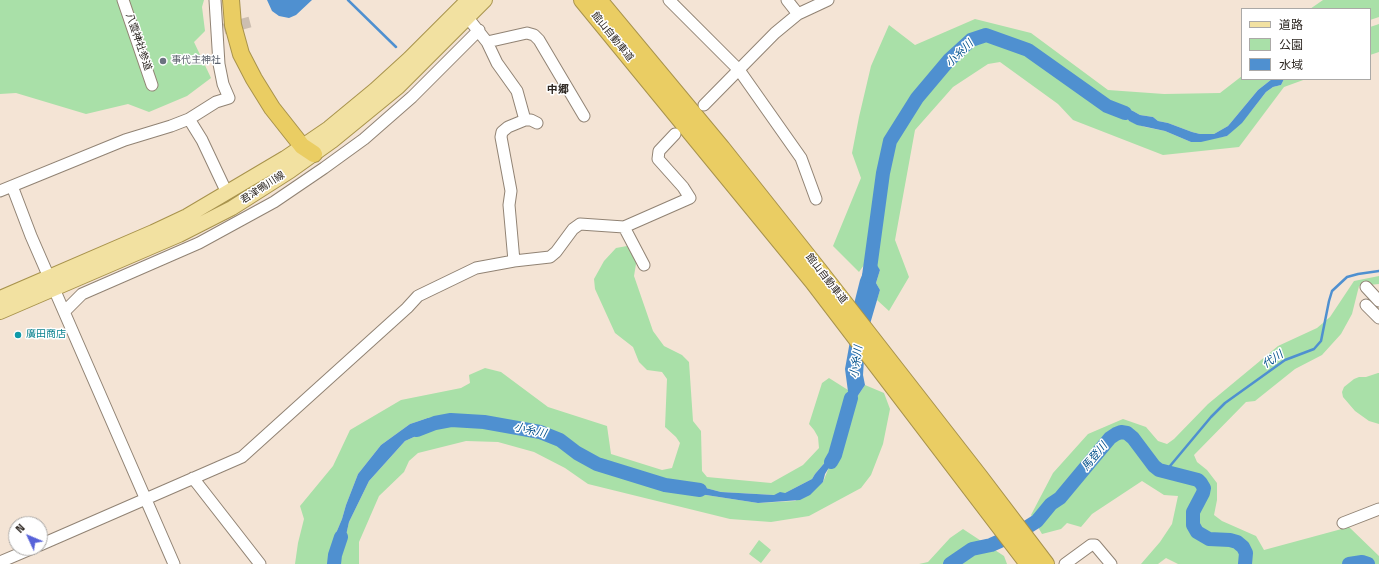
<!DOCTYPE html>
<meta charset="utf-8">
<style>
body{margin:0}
#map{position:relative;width:1379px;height:564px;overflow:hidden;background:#f4e4d5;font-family:"Titillium Web","Noto Sans JP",sans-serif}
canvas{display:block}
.legend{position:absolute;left:1241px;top:8px;width:130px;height:72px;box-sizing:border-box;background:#fff;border:1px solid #aba9a7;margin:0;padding:5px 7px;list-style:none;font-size:12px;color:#2d2722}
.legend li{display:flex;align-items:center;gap:8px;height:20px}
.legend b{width:20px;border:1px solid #aba9a7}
.north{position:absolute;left:8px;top:516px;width:40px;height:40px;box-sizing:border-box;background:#fff;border:1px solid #aba9a7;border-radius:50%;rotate:314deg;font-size:11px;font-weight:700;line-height:16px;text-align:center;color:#2d2722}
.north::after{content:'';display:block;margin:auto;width:14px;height:18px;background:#5762d9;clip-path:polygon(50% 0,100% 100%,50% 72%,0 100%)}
</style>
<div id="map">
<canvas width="1379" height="564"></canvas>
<ul class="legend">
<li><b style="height:5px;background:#f2e1a1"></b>道路</li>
<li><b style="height:11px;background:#a9e0a8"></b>公園</li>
<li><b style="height:11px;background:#4f90d0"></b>水域</li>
</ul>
<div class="north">N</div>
</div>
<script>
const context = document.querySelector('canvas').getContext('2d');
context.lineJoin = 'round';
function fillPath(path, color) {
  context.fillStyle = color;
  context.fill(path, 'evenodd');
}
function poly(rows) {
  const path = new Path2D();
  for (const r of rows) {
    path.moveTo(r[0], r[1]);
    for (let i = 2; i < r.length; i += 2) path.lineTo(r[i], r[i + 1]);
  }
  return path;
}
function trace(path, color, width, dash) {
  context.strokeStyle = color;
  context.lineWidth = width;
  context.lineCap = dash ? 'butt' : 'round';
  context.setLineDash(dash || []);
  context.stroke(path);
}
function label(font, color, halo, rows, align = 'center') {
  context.font = font + ' "Titillium Web","Noto Sans JP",sans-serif';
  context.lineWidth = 3;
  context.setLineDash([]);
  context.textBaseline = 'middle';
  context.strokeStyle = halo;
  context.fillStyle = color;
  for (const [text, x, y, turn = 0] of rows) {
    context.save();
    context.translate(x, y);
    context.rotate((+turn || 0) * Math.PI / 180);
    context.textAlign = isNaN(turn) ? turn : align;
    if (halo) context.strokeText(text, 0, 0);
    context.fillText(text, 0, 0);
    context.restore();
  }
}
fillPath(poly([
 [0,0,204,0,202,7,205,31,194,42,211,78,187,96,149,112,128,104,86,114,16,93,0,94],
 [1323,0,1379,0,1379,17,1370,20,1370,9,1310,9],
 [975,19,1031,33,1108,90,1164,94,1220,93,1242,76,1242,79,1272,79,1258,90,1228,126,1214,134,1200,134,1192,132,1168,123,1158,121,1153,117,1140,115,1133,111,1108,106,1125,115,1129,121,1145,127,1165,131,1191,142,1227,136,1252,110,1266,92,1273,87,1281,85,1284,79,1306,79,1284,87,1239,147,1163,155,1073,120,1058,104,1000,62,988,64,953,87,915,130,895,240,909,277,889,311,877,300,880,290,876,283,880,270,875,263,869,258,859,272,833,246,861,178,852,153,859,117,871,66,889,25,915,45],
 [1379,24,1379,52,1370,55,1370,27],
 [627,246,637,258,634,276,653,331,664,346,682,355,689,362,693,421,701,431,702,471,707,477,771,483,803,465,819,448,818,437,814,430,809,424,822,383,829,378,848,390,849,399,846,416,851,412,855,406,857,397,865,385,884,393,890,409,883,444,871,475,861,488,809,516,771,522,730,519,588,484,565,468,534,452,498,442,466,441,418,453,409,461,404,472,379,496,359,542,359,564,295,564,298,543,304,519,300,506,333,466,350,430,401,400,461,388,470,383,469,375,485,368,501,372,548,407,607,426,611,454,662,470,672,468,680,443,676,437,665,427,667,379,662,372,647,370,639,362,633,347,615,333,595,289,594,279,604,261,616,248],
 [428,418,434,423,425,432,405,441,369,481,349,522,345,540,337,552,333,547,334,538,342,519,346,505,358,474,381,445,410,424],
 [835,445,838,445,823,482,795,501,758,503,706,495,681,487,698,486,721,492,774,495,785,493,812,479,815,474,827,460,829,454],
 [1379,276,1379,284,1359,286,1352,314,1341,334,1322,355,1295,369,1255,401,1246,402,1194,455,1197,462,1207,470,1217,483,1217,500,1214,515,1222,521,1256,536,1264,550,1349,527,1379,556,1379,564,1178,564,1166,558,1158,564,1141,564,1160,542,1172,524,1178,496,1164,495,1142,481,1092,514,1081,527,1067,523,1061,529,1042,534,1031,515,1053,473,1088,434,1123,419,1146,427,1158,441,1167,444,1174,439,1208,404,1278,346,1317,328,1330,317,1354,281],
 [1378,373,1379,373,1379,424,1369,421,1355,411,1343,397,1342,392,1344,387,1354,379,1359,377,1366,377],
 [963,529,1004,556,1007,564,919,564,928,562,950,538],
 [759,540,771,550,761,563,749,554]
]), '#a9e0a8');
fillPath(poly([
 [267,0,312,0,296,15,289,18,279,16,272,11],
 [1272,79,1284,79,1281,85,1273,87,1266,92,1242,123,1227,136,1201,142,1191,142,1165,131,1137,125,1129,121,1125,115,1107,106,1114,106,1133,111,1140,115,1153,117,1158,121,1168,123,1192,132,1200,134,1214,134,1228,126,1258,90],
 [872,257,880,270,876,283,880,290,870,324,854,304,860,280,869,258],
 [850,341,864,359,863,375,865,385,857,397,855,406,851,412,846,416,849,399,845,369],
 [428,418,435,423,425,432,405,441,369,481,349,522,345,540,336,555,333,554,334,538,342,519,346,505,358,474,381,445,410,424],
 [835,445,838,445,839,449,838,453,825,474,823,482,810,495,800,500,758,503,706,495,682,492,681,487,698,486,721,492,774,495,780,492,785,493,812,479,815,474,827,460,829,454]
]), '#4f90d0');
trace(poly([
 [348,0,396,47],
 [1165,472,1211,417,1225,403,1285,360,1314,349,1321,341,1329,301,1332,291,1347,277,1358,274,1379,271]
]), '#4f90d0', 2.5);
trace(poly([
 [869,276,883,173,890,141,917,98,949,60,971,40,986,35,1028,50,1107,106,1125,113],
 [417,430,435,423,451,420,484,422,540,432,560,440,577,453,597,464,665,485,700,490],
 [831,462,835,455,851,398],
 [334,564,335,555,341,537],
 [950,564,972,549,991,545,1018,533,1037,521,1051,504,1060,498,1110,438,1116,434,1121,432,1127,433,1133,438,1154,466,1159,470,1198,480,1201,483,1204,488,1203,493,1193,512,1193,525,1197,532,1209,539,1230,540,1237,542,1243,547,1246,553,1245,564],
 [1349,564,1362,562,1368,564]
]), '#4f90d0', 14);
trace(poly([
 [224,29,250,22]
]), '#ccbeb1', 11, [11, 5.5]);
const minor = poly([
 [123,0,152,85],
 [669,0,739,70,801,158,816,199],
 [787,0,798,14],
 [468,18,487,42,497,63,517,91,525,120],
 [487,42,527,33,534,35,539,40,584,116],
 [704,105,775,33,798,14,828,0],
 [189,119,202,140,227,193],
 [12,186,31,236,174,564],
 [0,191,125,140,171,126,189,119,216,102,229,98,223,84,219,64,215,0],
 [624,227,644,265],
 [514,261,509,205,511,191,501,137,502,132,508,127,525,120,531,120,537,123],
 [1366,287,1379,301],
 [1366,305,1379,318],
 [64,312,82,294,199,243,274,202,324,168,364,139,412,97,479,30],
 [193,478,260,564],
 [1343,523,1379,509],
 [40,545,242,457,407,308,418,296,476,268,514,261,550,257,556,252,573,229,580,224,624,227,690,198,683,187,658,159,659,151,675,134],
 [0,562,33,548],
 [1065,564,1091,545,1095,545,1111,564]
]);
const major = poly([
 [0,298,153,232,187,216,285,158,329,128,375,90,409,59,468,0],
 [0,312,179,235,232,208,290,171,332,141,398,87,485,0]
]);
const highway = poly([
 [231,0,233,25,241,54,254,79,272,108,302,146,314,154],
 [582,0,813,282,1028,564],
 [599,0,722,148,822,274,980,477,1046,564]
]);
trace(minor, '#918374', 13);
trace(major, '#a8934c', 16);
trace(highway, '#a8934c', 18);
trace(minor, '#fff', 11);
trace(major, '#f2e1a1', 14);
trace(highway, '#eacd63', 16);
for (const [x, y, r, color] of [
 [163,61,4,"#6b7280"],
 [18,335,4,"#0f9aa8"]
]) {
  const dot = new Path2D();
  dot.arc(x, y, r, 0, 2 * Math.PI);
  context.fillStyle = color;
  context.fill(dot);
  trace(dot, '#fff', 1.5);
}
label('10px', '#2d2722', '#fff', [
 ["館山自動車道",612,37,51],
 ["八雲神社参道",138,42,71],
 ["君津鴨川線",263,188,-33],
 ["館山自動車道",826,279,52]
]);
label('10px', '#5b616d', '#fff', [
 ["事代主神社",171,61]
], 'left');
label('10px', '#0d838f', '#fff', [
 ["廣田商店",26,335]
], 'left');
label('italic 11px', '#02508b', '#fff', [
 ["小糸川",960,54,-44],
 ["代川",1273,360,-33],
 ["小糸川",857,362,-82],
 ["小糸川",530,431,13],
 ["馬登川",1095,457,-50]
]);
label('bold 11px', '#2d2722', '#fff', [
 ["中郷",558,90]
]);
</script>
